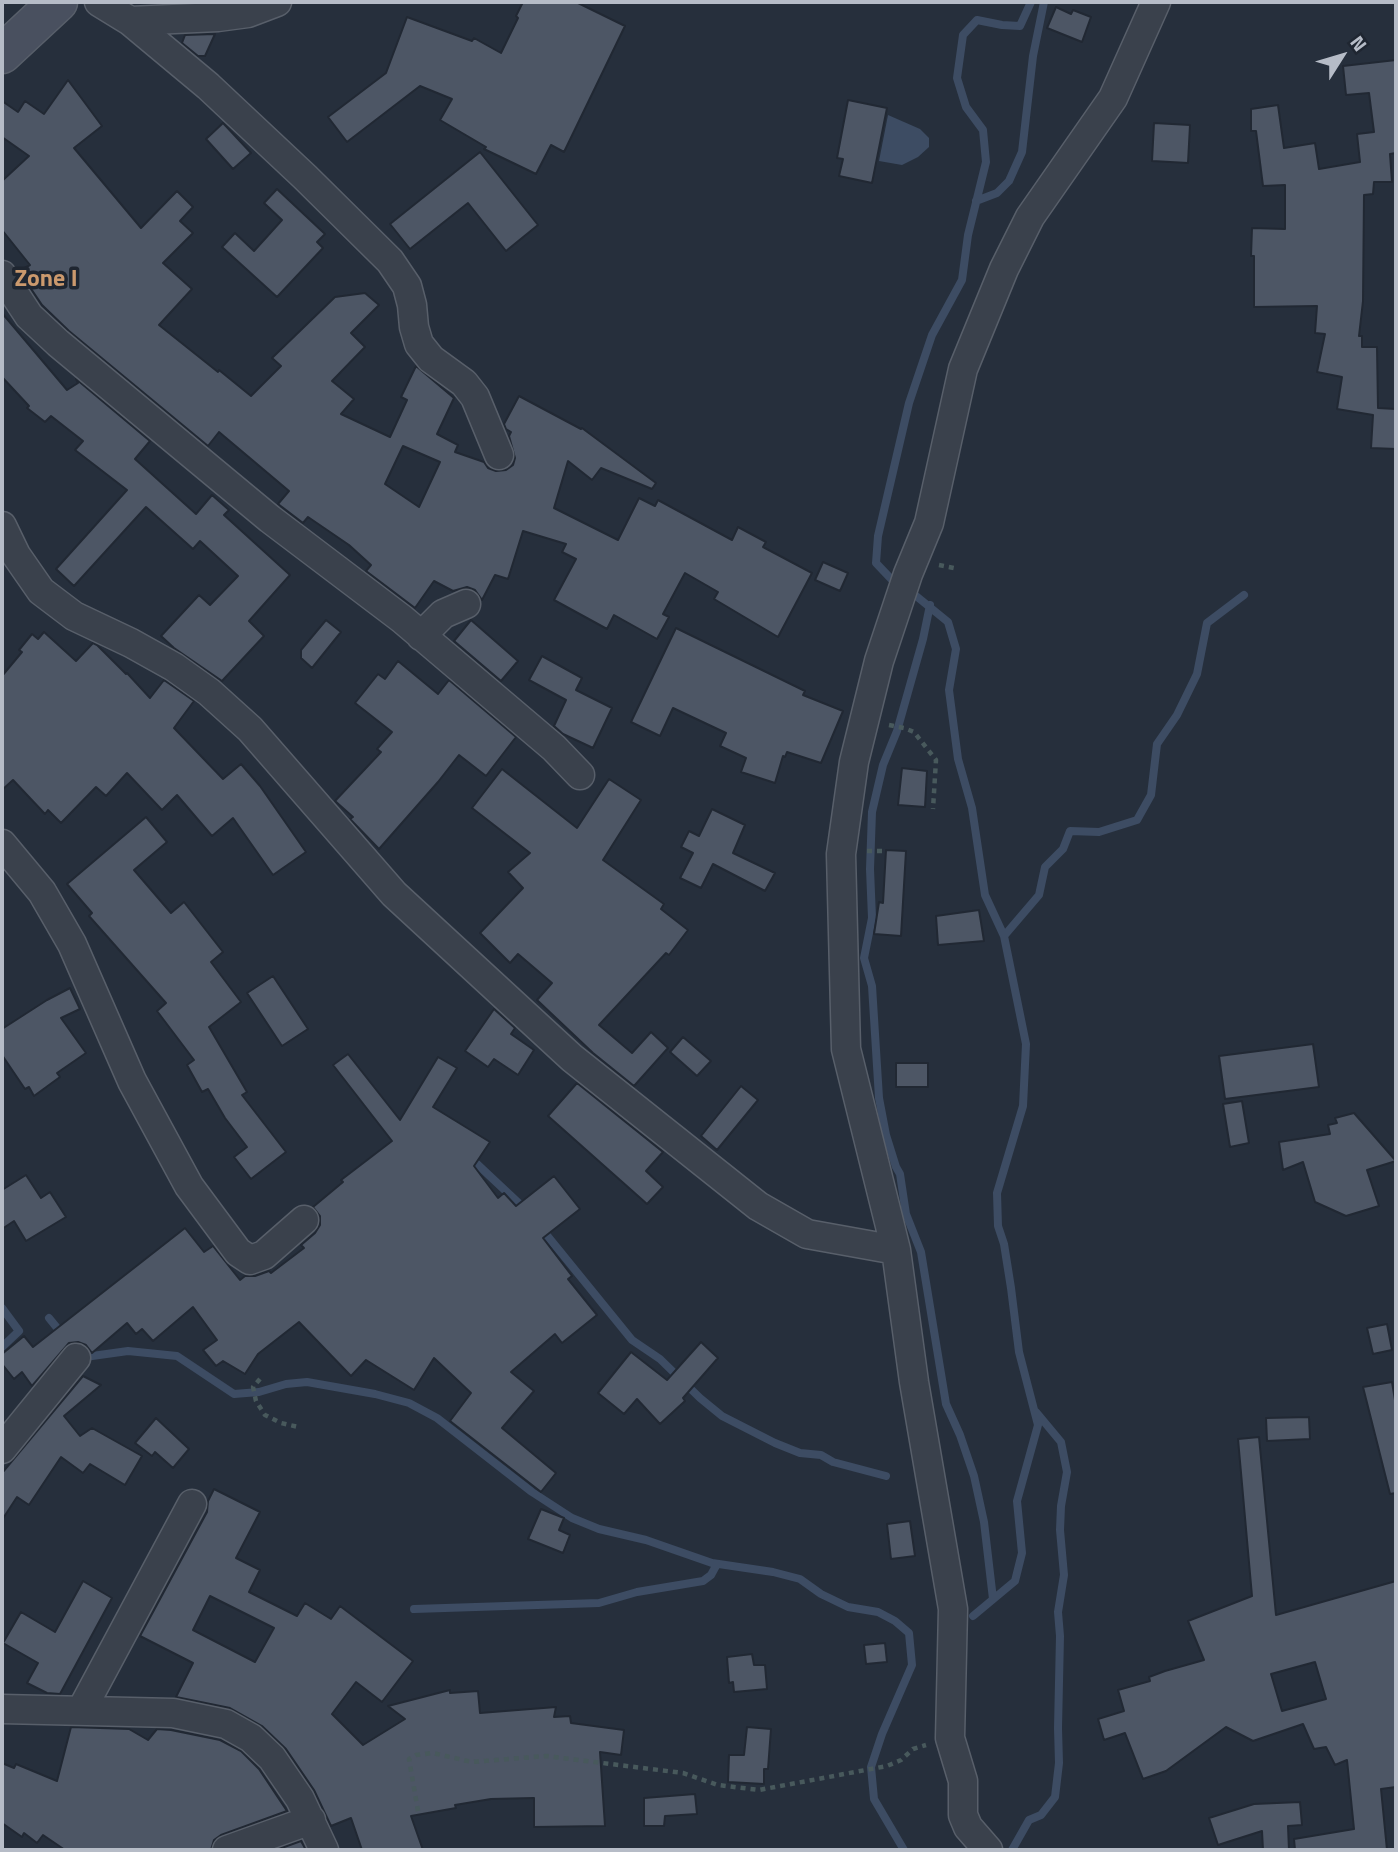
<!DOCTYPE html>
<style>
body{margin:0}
#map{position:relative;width:1398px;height:1852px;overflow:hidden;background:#262f3c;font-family:"Titillium Web",sans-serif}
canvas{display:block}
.frame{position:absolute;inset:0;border:4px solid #b6bcc7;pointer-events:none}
.north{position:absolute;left:1307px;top:21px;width:70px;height:70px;-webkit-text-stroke:5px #1f2631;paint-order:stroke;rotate:53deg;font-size:19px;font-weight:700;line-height:28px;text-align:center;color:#b6bcc7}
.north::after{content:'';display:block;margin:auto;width:24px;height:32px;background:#b6bcc7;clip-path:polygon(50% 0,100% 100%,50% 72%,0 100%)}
</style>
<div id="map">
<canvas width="1398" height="1852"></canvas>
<div class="frame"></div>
<div class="north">N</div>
</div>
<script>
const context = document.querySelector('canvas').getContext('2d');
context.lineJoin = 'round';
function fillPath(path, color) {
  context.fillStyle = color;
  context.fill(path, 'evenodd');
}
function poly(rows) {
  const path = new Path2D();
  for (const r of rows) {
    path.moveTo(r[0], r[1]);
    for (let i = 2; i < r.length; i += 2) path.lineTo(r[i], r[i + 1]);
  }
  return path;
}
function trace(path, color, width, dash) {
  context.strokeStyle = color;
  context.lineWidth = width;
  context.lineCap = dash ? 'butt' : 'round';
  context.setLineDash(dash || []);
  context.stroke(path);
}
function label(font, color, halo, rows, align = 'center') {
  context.font = font + ' "Titillium Web",sans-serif';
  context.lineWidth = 7;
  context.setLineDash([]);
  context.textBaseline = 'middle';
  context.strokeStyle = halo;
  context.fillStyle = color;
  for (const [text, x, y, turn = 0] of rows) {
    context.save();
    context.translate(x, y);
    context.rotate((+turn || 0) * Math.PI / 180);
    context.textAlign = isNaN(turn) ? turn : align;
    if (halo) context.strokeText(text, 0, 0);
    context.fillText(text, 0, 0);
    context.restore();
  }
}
fillPath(poly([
 [888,115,920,129,929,138,929,147,918,157,902,165,879,161]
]), '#3d4c63');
trace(poly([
 [976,201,997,193,1009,181,1022,152,1033,56,1044,2],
 [930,605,923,639,897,731,883,765,872,812,870,869,872,918,864,958,872,986,879,1098,886,1135,896,1167,900,1174,906,1214,921,1252,946,1404,960,1435,974,1476,984,1522,993,1599],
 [1004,936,1039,895,1045,867,1063,849,1070,831,1099,832,1137,820,1151,795,1157,744,1177,715,1197,674,1207,623,1244,595],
 [477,1164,526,1210],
 [541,1228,632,1340,660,1359,700,1398,722,1416,775,1443,800,1453,821,1455,833,1462,886,1476],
 [2,1308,19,1331],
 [49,1318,75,1350,85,1357,128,1351,177,1356,234,1394,259,1392,286,1384,307,1382,375,1394,409,1403,437,1418,532,1492,572,1518,599,1529,646,1540,712,1563,773,1572,800,1579,821,1594,848,1607,878,1612,895,1621,909,1633,912,1665,882,1734,871,1767,874,1799,904,1850],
 [2,1347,19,1331],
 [414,1609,599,1603,637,1592,703,1581,711,1575,717,1564],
 [973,1616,1015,1581,1022,1553,1017,1501,1038,1425,1019,1352,1011,1288,1004,1244,998,1226,997,1193,1023,1106,1026,1044,1004,936,985,895,972,808,958,759,949,690,956,649,948,622,910,591,895,583,876,563,878,536,909,403,932,335,962,280,968,235,986,162,983,130,966,107,957,78,963,35,977,20,1002,25,1020,26,1031,2],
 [1012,1850,1029,1820,1041,1815,1055,1797,1059,1763,1058,1728,1060,1636,1058,1612,1064,1575,1060,1530,1061,1506,1067,1472,1061,1442,1036,1412]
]), '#3d4c63', 8);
const building = poly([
 [523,2,576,2,625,26,564,152,551,145,536,174,484,149,486,147,440,120,452,99,420,86,347,142,328,117,386,73,407,17,472,41,474,38,501,53,518,18,516,16,523,2],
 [1056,7,1071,14,1073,10,1091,17,1082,42,1047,28,1056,7],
 [215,34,205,56,198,56,182,43,185,35,215,34],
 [1396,60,1396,153,1390,154,1392,182,1374,182,1373,194,1364,195,1363,301,1359,336,1362,336,1362,347,1377,347,1378,408,1396,409,1396,449,1371,448,1373,415,1337,409,1342,377,1317,372,1325,334,1315,333,1317,306,1254,307,1254,256,1251,256,1252,228,1285,229,1285,185,1263,186,1256,131,1251,131,1251,109,1278,105,1284,148,1315,143,1319,169,1360,162,1357,134,1374,132,1369,93,1346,95,1343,66,1396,60],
 [68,80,102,126,74,148,141,228,177,191,193,207,180,221,193,233,163,263,192,289,159,325,218,372,219,370,251,396,281,366,272,358,335,297,365,293,379,305,351,333,365,347,332,381,354,399,341,414,390,437,407,400,401,397,416,366,454,398,437,434,458,445,455,452,484,462,488,468,496,471,506,470,513,465,515,458,509,436,511,432,506,429,504,424,519,396,581,429,582,428,656,483,652,489,601,468,592,480,568,461,554,508,618,540,639,498,655,506,658,500,732,540,738,527,766,542,763,547,812,573,778,637,714,599,718,592,685,573,663,614,669,617,657,639,614,615,607,629,554,600,576,559,562,552,566,544,523,531,508,579,495,575,482,600,475,590,467,587,453,591,434,581,415,608,366,571,371,565,349,545,308,517,303,523,282,507,278,504,289,491,219,432,208,446,69,331,42,305,19,271,30,265,2,230,2,181,29,156,2,137,2,101,18,112,25,101,44,114,68,80],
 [403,446,440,462,419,507,385,484,403,446],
 [848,100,887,108,872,183,839,176,843,159,837,158,848,100],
 [223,123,251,153,233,169,206,139,223,123],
 [1154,123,1190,125,1188,163,1152,161,1154,123],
 [480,152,538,225,506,251,468,203,410,249,390,224,480,152],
 [277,189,325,234,317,242,323,248,277,297,222,247,235,233,254,251,282,220,264,203,277,189],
 [2,313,67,390,78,383,76,379,150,441,135,459,196,514,212,495,229,510,224,515,290,575,249,621,264,636,222,681,174,648,161,636,199,595,210,605,238,576,200,541,193,549,146,507,74,586,56,569,127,490,75,450,83,441,51,416,45,422,27,408,29,406,2,377,2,313],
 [823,562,848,573,840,591,815,580,823,562],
 [326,620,341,632,312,668,301,658,301,650,326,620],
 [471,620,518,661,501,681,454,641,471,620],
 [676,628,805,691,803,695,843,711,821,763,787,752,785,757,783,756,775,783,741,772,746,758,720,746,726,733,673,708,660,736,631,722,676,628],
 [44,632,76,661,93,643,97,645,126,674,127,673,150,698,164,680,194,701,174,728,223,779,241,764,260,786,306,852,273,875,233,818,212,836,177,795,162,810,127,773,106,796,96,787,61,823,48,810,45,814,13,780,2,790,2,676,22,652,19,650,32,634,38,639,44,632],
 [542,656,582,678,576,690,612,708,593,748,563,734,554,726,566,700,529,680,542,656],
 [398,661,438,694,449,680,516,737,486,776,459,755,438,782,379,849,350,819,353,817,335,801,381,752,377,749,392,732,355,703,378,674,385,679,398,661],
 [902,768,927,771,925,807,898,805,902,768],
 [502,769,577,828,609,779,641,800,603,860,664,904,661,909,688,930,669,955,666,953,599,1025,632,1053,651,1032,668,1048,634,1086,593,1053,537,1000,552,983,518,954,510,963,480,933,523,888,508,872,530,853,472,808,502,769],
 [712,809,745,825,733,853,775,873,765,891,713,864,701,888,680,878,693,853,681,847,689,831,699,836,712,809],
 [146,817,167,842,134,870,171,913,184,902,223,952,211,962,241,1002,209,1027,247,1092,242,1095,286,1152,251,1179,234,1157,247,1147,225,1118,208,1089,202,1092,187,1065,194,1060,157,1011,166,1003,89,916,92,913,67,884,146,817],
 [886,850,906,851,901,936,874,934,879,902,883,903,886,850],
 [979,910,984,941,938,945,936,916,979,910],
 [273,976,308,1029,282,1046,247,993,273,976],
 [70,988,80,1009,61,1018,86,1053,57,1073,60,1077,34,1096,29,1087,25,1089,2,1055,2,1029,47,1000,70,988],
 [494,1009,515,1028,511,1034,534,1050,518,1075,494,1059,488,1067,465,1051,494,1009],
 [683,1037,711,1061,697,1076,670,1052,683,1037],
 [1313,1044,1319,1087,1225,1099,1219,1056,1313,1044],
 [348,1054,400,1120,438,1057,457,1068,433,1107,490,1142,474,1166,498,1198,504,1193,516,1206,554,1176,580,1209,543,1238,572,1276,568,1279,597,1315,562,1343,555,1334,511,1372,534,1391,502,1428,556,1473,541,1492,450,1421,471,1393,434,1358,414,1390,366,1360,351,1376,299,1322,258,1354,245,1374,223,1361,216,1366,203,1350,217,1340,193,1307,153,1341,142,1329,136,1334,127,1323,92,1353,86,1345,78,1342,69,1343,32,1386,22,1372,14,1379,2,1364,2,1354,24,1336,33,1347,185,1228,204,1252,213,1246,240,1280,245,1276,255,1276,269,1271,271,1273,304,1248,301,1245,315,1233,320,1225,320,1216,313,1207,343,1182,341,1180,392,1141,333,1065,348,1054],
 [896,1063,928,1063,928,1087,896,1087,896,1063],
 [577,1083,663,1152,646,1171,663,1187,647,1204,548,1116,577,1083],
 [741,1086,758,1100,717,1150,701,1136,741,1086],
 [1242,1101,1249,1143,1230,1147,1223,1104,1242,1101],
 [1354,1113,1396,1161,1367,1170,1379,1206,1346,1216,1315,1202,1303,1162,1283,1170,1279,1142,1330,1134,1328,1125,1337,1123,1335,1118,1354,1113],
 [26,1175,41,1198,50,1192,66,1217,26,1241,14,1221,2,1229,2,1190,26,1175],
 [1387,1324,1392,1350,1373,1354,1367,1328,1387,1324],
 [701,1342,718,1358,683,1398,685,1401,660,1424,637,1399,624,1414,598,1393,631,1352,667,1380,701,1342],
 [83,1376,101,1385,64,1416,80,1436,92,1428,142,1456,125,1485,90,1464,83,1473,61,1457,29,1505,17,1497,2,1520,2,1473,83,1376],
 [1392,1382,1396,1406,1396,1493,1390,1494,1363,1387,1392,1382],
 [1309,1417,1310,1439,1267,1441,1266,1418,1309,1417],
 [156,1418,189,1449,173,1468,155,1452,152,1456,135,1443,156,1418],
 [1259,1437,1276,1615,1396,1581,1396,1787,1381,1789,1387,1850,1295,1850,1294,1839,1354,1829,1347,1760,1335,1765,1326,1747,1314,1749,1303,1724,1253,1741,1226,1727,1166,1771,1143,1779,1125,1733,1104,1740,1098,1719,1124,1711,1118,1690,1150,1681,1149,1677,1165,1671,1204,1660,1188,1621,1252,1596,1238,1439,1259,1437],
 [1315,1662,1326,1699,1282,1711,1271,1674,1315,1662],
 [214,1489,260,1512,236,1558,260,1570,249,1592,297,1616,305,1603,331,1619,340,1606,413,1661,382,1702,356,1682,332,1714,363,1745,405,1719,388,1706,450,1690,450,1693,478,1691,480,1713,556,1707,554,1717,570,1716,571,1723,624,1730,621,1755,600,1752,605,1826,534,1827,534,1798,491,1799,455,1805,456,1808,411,1816,423,1850,362,1850,351,1818,331,1826,314,1790,286,1749,262,1726,230,1708,176,1697,193,1663,140,1636,207,1512,208,1501,214,1489],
 [210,1596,274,1628,255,1662,193,1630,210,1596],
 [541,1509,564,1518,559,1530,570,1535,563,1553,528,1539,541,1509],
 [910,1521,915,1556,891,1559,887,1524,910,1521],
 [83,1581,112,1598,60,1694,47,1693,27,1683,38,1663,3,1643,21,1612,55,1632,83,1581],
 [885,1643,887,1662,866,1664,864,1645,885,1643],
 [752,1654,754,1665,765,1665,767,1689,734,1692,733,1682,729,1683,727,1657,752,1654],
 [71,1727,129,1729,148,1740,157,1729,171,1730,220,1740,241,1751,259,1769,287,1811,221,1835,214,1840,211,1850,65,1850,43,1835,37,1843,24,1833,22,1837,2,1823,2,1763,14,1768,16,1764,57,1781,71,1727],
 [747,1727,771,1729,768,1769,764,1769,764,1784,728,1782,729,1755,744,1755,747,1727],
 [695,1794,697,1814,665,1816,664,1826,644,1826,644,1798,695,1794],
 [1300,1802,1302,1825,1288,1826,1289,1850,1263,1850,1262,1831,1218,1845,1209,1818,1254,1804,1300,1802],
 [301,1841,306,1850,276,1850,301,1841]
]);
fillPath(building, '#4d5665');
trace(building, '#212833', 2);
const street = poly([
 [99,2,130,21,218,17,248,13,277,2],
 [130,21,208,86,305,177,390,261,407,286,412,305,414,327,419,344,431,359,464,383,475,397,499,455],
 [2,275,29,316,58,343,270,519,402,619,554,748,580,775],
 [2,526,16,555,41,591,74,616,131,643,174,667,209,692,250,729,394,894,572,1058,758,1206,807,1234,896,1250],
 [421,636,443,614,466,604],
 [2,844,42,892,72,944,132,1081,189,1186,238,1252,250,1260,264,1255,304,1220],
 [2,1449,76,1358],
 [2,1709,173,1713,226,1724,251,1738,272,1758,300,1799,324,1850],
 [82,1709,192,1504],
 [227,1850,311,1820],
 [988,1850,968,1827,963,1815,963,1781,950,1738,953,1609,914,1382,896,1250,846,1049,841,854,854,762,879,661,908,574,929,523,963,369,1004,269,1030,217,1113,98,1156,2]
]);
const secondary = poly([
 [2,54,58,2]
]);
trace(street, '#585f6a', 31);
trace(secondary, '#585f6a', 41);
trace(poly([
 [939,565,954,568],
 [889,725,904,728,914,732,936,760,933,809],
 [867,851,883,851],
 [260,1379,253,1387,256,1401,265,1415,281,1423,298,1427],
 [418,1811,409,1759,416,1755,433,1753,472,1762,546,1756,683,1773,718,1785,759,1790,887,1766,901,1760,913,1749,926,1745]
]), '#48595c', 4.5, [5, 5]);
trace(street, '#3a414c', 28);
trace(secondary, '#49505f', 38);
label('bold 24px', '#cb996d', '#1f2631', [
 ["Zone I",46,280]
]);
</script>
